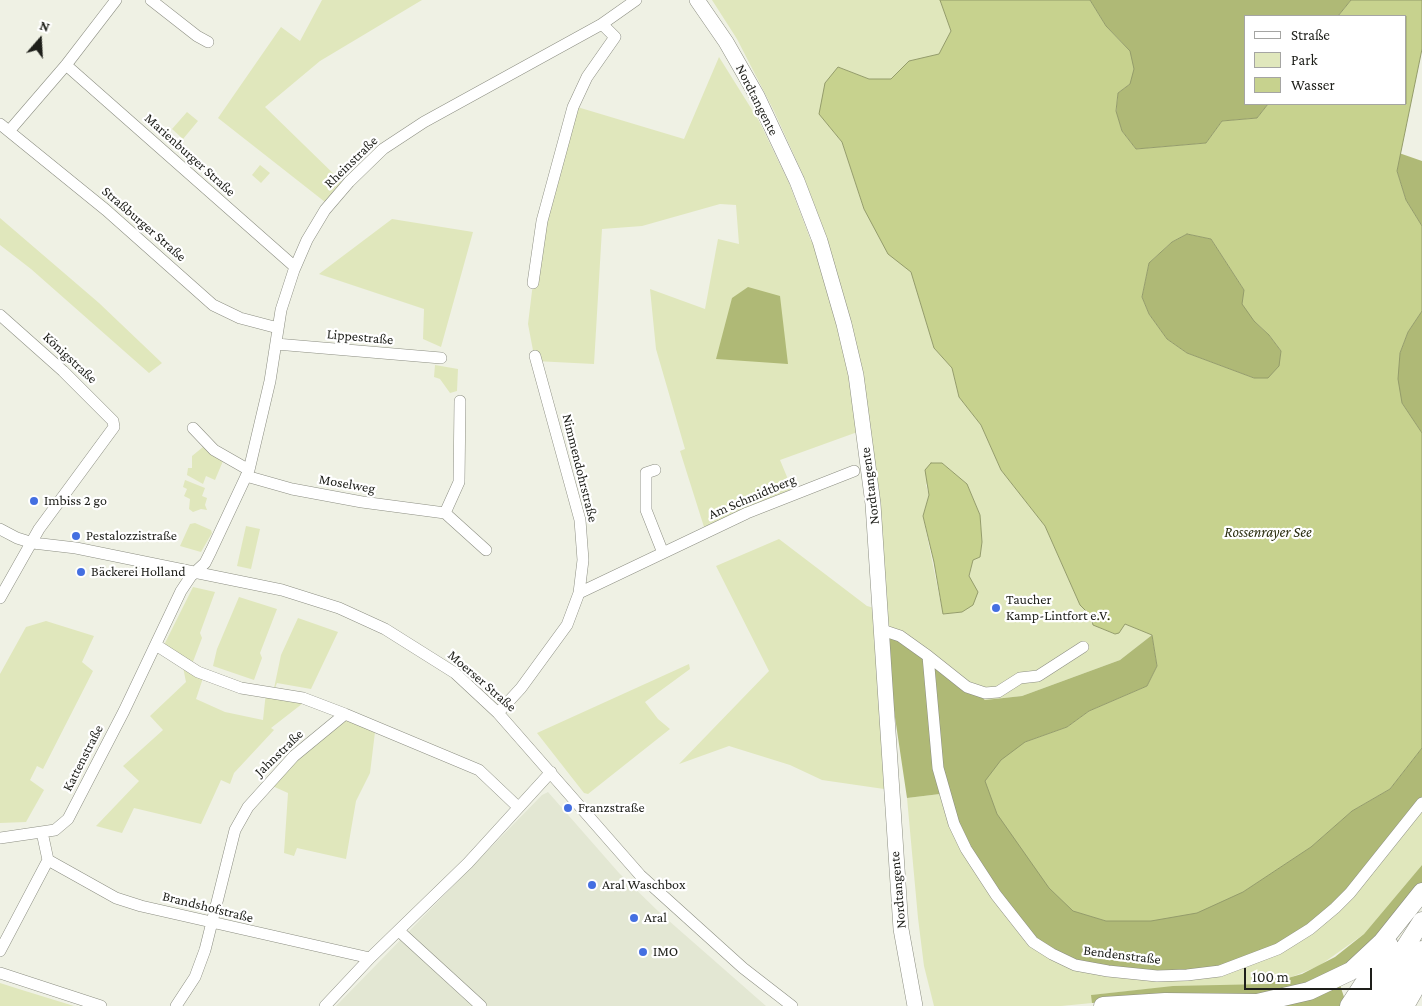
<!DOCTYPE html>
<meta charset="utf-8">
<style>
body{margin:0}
#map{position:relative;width:1422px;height:1006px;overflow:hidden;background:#eff1e4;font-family:"Crimson Pro",serif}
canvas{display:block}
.legend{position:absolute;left:1244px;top:15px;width:162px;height:90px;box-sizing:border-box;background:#fff;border:1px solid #a5a5a3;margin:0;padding:6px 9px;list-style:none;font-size:15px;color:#1e1f1a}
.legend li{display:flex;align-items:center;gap:10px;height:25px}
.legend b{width:25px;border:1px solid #a5a5a3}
.north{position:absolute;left:15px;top:15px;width:50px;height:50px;-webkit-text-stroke:4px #fff;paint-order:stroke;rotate:19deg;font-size:14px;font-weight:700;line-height:20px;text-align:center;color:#1e1f1a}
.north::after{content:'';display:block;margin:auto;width:18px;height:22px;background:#1e1f1a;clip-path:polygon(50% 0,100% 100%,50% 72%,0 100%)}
.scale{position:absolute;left:1244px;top:968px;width:128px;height:22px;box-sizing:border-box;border:2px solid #1e1f1a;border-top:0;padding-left:6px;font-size:15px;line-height:18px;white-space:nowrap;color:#1e1f1a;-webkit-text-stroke:4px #fff;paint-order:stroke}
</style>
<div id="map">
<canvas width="1422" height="1006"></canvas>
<ul class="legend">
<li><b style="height:6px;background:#fff"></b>Straße</li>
<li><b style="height:14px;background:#e0e7bc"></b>Park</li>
<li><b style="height:14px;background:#c7d28e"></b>Wasser</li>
</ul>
<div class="north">N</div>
<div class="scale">100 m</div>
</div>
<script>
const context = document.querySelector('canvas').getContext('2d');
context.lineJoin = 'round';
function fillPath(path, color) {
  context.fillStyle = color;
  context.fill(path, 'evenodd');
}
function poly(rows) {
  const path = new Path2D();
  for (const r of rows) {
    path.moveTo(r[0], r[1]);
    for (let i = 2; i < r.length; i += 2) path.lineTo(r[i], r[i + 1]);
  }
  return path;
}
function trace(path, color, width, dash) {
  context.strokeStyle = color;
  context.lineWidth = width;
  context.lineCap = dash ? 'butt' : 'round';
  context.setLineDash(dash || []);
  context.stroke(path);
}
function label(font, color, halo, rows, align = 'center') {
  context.font = font + ' "Crimson Pro",serif';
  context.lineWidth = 4.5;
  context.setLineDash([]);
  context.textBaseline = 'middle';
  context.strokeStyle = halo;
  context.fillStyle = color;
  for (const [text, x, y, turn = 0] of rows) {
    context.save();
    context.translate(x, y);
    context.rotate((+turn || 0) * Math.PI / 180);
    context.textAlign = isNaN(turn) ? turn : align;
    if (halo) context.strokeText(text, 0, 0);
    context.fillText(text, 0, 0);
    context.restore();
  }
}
fillPath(poly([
 [548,792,619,873,660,913,766,1006,336,1006,542,795]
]), '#e3e7d3');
fillPath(poly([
 [322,0,422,0,320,61,265,107,342,182,325,202,218,118,281,27,300,41],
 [712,0,940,0,951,31,939,55,909,61,891,79,869,79,838,67,820,115,842,142,864,209,912,274,934,348,952,368,959,397,981,425,1001,470,1045,526,1080,605,1091,616,1093,625,1114,634,1119,633,1125,624,1152,635,1120,660,1022,696,985,700,928,656,883,631,891,790,822,780,790,765,729,746,679,764,769,671,716,566,779,539,867,606,881,610,863,430,780,460,792,489,704,527,680,451,685,449,656,349,650,289,705,309,718,239,739,244,736,205,720,204,642,226,602,229,594,364,535,361,528,324,533,283,574,106,684,139,719,57,759,121,789,183,811,241,827,238,803,175,774,111,737,39],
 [942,463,967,484,980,515,982,542,980,557,973,560,962,612,943,614,923,516,929,495,926,485],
 [187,112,198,121,183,139,172,129],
 [260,165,270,173,261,183,252,175],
 [0,218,99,303,162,363,149,373,31,269,0,245],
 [392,219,473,232,441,347,423,339,424,309,319,274],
 [435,365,458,369,457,391,450,393,440,379,434,377],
 [203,447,223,461,215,480,206,476,203,484,187,475,188,468,192,468,192,456],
 [185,480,205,488,202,496,207,498,205,505,207,510,201,509,193,512,189,509,190,499,184,496,187,489,183,487],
 [195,523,211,530,212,533,201,552,180,546,190,524],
 [246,526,260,529,251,569,237,566],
 [193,587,215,592,200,633,202,638,191,667,164,645],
 [239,597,277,609,260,653,262,658,254,680,213,666,217,649],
 [298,618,338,632,311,689,277,683,273,693,307,700,271,728,274,730,234,773,230,784,221,780,201,824,134,808,122,833,96,826,139,781,123,766,163,730,150,716,186,682,183,667,203,678,196,699,225,712,263,720,266,692,273,693,281,655],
 [46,621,94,636,82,662,93,671,43,769,37,766,30,780,44,790,26,822,0,823,0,674,26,627],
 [689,664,690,669,645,702,658,719,670,729,588,794,584,793,537,733],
 [342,717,375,732,370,773,356,801,346,859,297,848,294,856,284,853,288,793,268,784],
 [940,794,1422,810,1422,865,1364,934,1319,966,1284,980,1255,985,1148,989,1092,995,1092,1003,1061,1006,934,1006,924,966,918,918,907,798],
 [0,983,22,990,74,1006,0,1006]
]), '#e0e7bc');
fillPath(poly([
 [1090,0,1351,0,1338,16,1246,16,1246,104,1268,104,1257,118,1222,121,1206,143,1136,149,1122,131,1116,113,1118,93,1130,84,1130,51,1106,26],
 [1399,153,1422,161,1422,226,1406,200,1397,171],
 [1187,234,1211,239,1244,290,1254,321,1269,335,1281,351,1280,366,1268,378,1254,378,1187,353,1167,339,1149,314,1142,297,1149,263,1172,242],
 [748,287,780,296,788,364,716,359,732,298],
 [1422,311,1422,433,1402,403,1395,382,1400,353,1408,332],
 [882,630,928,656,985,700,1022,696,1120,660,1152,635,1157,666,1147,686,1089,711,1067,727,1025,742,1049,888,1074,911,1106,921,1243,892,1311,847,1352,811,1390,789,1422,748,1422,800,1305,937,1200,977,1072,967,1013,923,940,794,907,798],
 [1422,865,1422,886,1359,955,1327,976,1272,994,1092,1003,1091,995,1173,986,1267,984,1302,974,1335,957,1364,934],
 [1339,982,1345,1000,1341,1006,1268,1006]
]), '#afb976');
const water = poly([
 [940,0,1090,0,1106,26,1130,51,1134,69,1130,84,1118,93,1116,111,1122,131,1136,149,1206,143,1222,121,1257,118,1268,104,1406,104,1406,16,1338,16,1351,0,1422,0,1422,49,1397,171,1406,200,1422,226,1422,311,1408,332,1400,353,1398,379,1402,403,1422,433,1422,748,1390,789,1352,811,1311,847,1243,892,1197,913,1151,921,1106,921,1073,911,1049,888,997,814,985,781,1001,760,1025,742,1067,727,1089,711,1147,686,1157,666,1152,635,1125,624,1119,633,1115,634,1093,625,1091,616,1080,605,1045,526,1001,470,981,425,959,397,952,368,934,348,911,272,888,254,864,209,842,142,819,114,825,83,838,67,869,79,891,79,909,61,939,54,951,31,940,0],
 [1187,234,1211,239,1244,290,1242,304,1254,321,1269,335,1281,351,1279,366,1268,378,1254,378,1187,353,1167,339,1149,314,1142,297,1149,263,1172,242,1187,234],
 [931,463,942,463,967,484,980,515,982,542,980,557,973,560,969,576,978,592,973,605,962,612,943,614,934,562,923,516,929,495,925,470,931,463]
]);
fillPath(water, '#c7d28e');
trace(water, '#949c6b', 1);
const minor = poly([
 [151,0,197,36,208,42],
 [66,65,295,267],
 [0,124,106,210,213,305,240,318,278,328],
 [10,130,66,65,116,0],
 [533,283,542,221,573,107,587,77,615,37,602,24],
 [0,315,63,371,113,421,114,427,39,529,0,598],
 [276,344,441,358],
 [193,428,214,450,249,470],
 [655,470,646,473,646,510,663,553],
 [246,476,292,489,362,502,445,513,486,550],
 [445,513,459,482,460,401],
 [0,529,17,538,33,543,76,548,282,590,339,608,385,629,455,673,498,713,640,875,743,968,792,1006],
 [579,593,747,513,854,471],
 [882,630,900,636,928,656,938,768,954,824,966,849,996,895,1033,942,1052,954,1075,965,1108,971,1157,976,1187,975,1220,971,1278,949,1310,929,1335,908,1350,893,1422,803],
 [156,645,198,672,241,688,303,698,345,714],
 [928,656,967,687,985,693,998,692,1020,678,1038,676,1083,647],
 [498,713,521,688,567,625,579,593,583,560,580,520,535,356],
 [0,838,55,830,68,819,124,711,181,591,191,576,205,563,211,551,249,470,270,381,281,310,294,270,307,240,325,210,349,182,383,149,424,122,602,24,636,0],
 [48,860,116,898,141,906,370,958],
 [399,931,481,1006],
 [0,951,48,860,42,832],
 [0,973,101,1006],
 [176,1006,195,977,205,950,235,830,248,807,294,756,345,714,479,770,518,807],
 [325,1006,370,958,468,863,551,772]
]);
const major = poly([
 [697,0,726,42,757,96,797,181,820,241,844,324,856,375,873,504,901,929,915,1006]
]);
const highway = poly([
 [1103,1006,1165,1002,1257,1003,1309,991,1351,971,1382,942,1422,892],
 [1349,1006,1389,945],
 [1367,1006,1422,921],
 [1386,1006,1422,950],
 [1405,1006,1422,976]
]);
trace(minor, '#8c8e82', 12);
trace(major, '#8c8e82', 16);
trace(highway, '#8c8e82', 19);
trace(minor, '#fff', 11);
trace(major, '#fff', 15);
trace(highway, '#fff', 18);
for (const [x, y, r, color] of [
 [34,501,5,"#446fe1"],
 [76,536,5,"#446fe1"],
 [81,572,5,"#446fe1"],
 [996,608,5,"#446fe1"],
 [568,808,5,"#446fe1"],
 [592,885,5,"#446fe1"],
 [634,918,5,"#446fe1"],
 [643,952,5,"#446fe1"]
]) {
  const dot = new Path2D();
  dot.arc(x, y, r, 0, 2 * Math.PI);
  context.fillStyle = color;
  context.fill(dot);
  trace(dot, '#fff', 2);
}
label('14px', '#1e1f1a', '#fff', [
 ["Nordtangente",757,100,63],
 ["Marienburger Straße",190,155,42],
 ["Rheinstraße",351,162,-44],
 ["Straßburger Straße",144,224,41],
 ["Lippestraße",360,337,5],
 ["Königstraße",70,358,43],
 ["Nimmendohrstraße",580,468,76],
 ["Moselweg",347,484,10],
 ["Nordtangente",870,486,-97],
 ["Am Schmidtberg",752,497,-23],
 ["Moerser Straße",482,681,41],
 ["Jahnstraße",279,753,-44],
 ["Kattenstraße",83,758,-63],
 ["Nordtangente",898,890,-95],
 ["Brandshofstraße",208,907,14],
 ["Bendenstraße",1122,955,7]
]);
label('14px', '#1e1f1a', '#fff', [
 ["Imbiss 2 go",44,501],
 ["Pestalozzistraße",86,536],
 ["Bäckerei Holland",91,572],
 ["Taucher",1006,600],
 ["Kamp-Lintfort e.V.",1006,616],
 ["Franzstraße",578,808],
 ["Aral Waschbox",602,885],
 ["Aral",644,918],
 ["IMO",653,952]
], 'left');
label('italic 15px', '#292d0f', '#fff', [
 ["Rossenrayer See",1268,532]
]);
</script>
